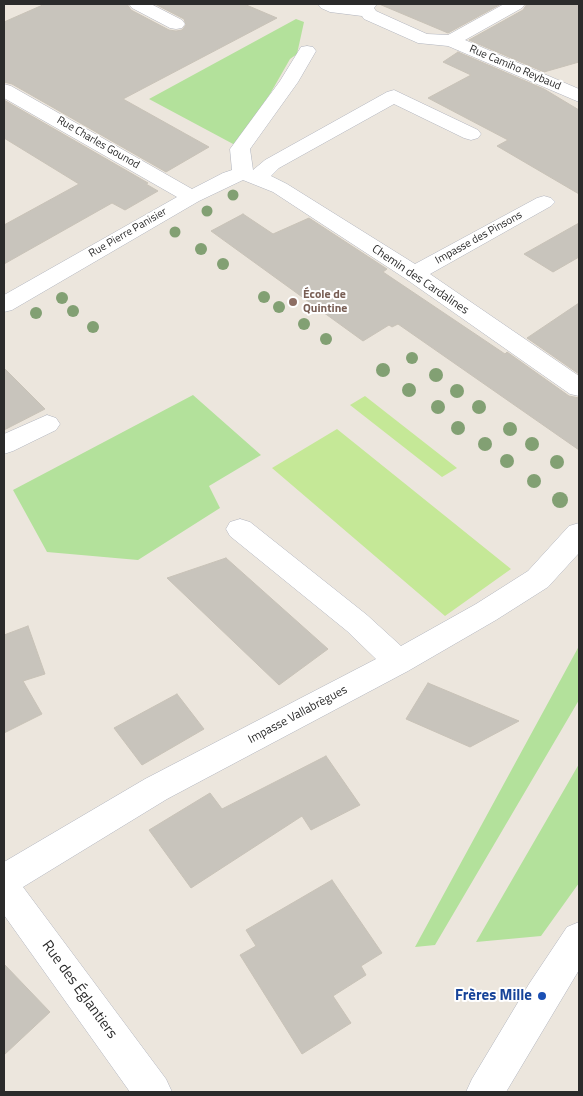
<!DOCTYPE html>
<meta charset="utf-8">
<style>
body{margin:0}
#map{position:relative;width:583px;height:1096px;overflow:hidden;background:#ece6dd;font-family:"Titillium Web",sans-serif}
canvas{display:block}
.frame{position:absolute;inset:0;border:5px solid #2b2b2b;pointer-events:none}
</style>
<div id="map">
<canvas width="583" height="1096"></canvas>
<div class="frame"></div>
</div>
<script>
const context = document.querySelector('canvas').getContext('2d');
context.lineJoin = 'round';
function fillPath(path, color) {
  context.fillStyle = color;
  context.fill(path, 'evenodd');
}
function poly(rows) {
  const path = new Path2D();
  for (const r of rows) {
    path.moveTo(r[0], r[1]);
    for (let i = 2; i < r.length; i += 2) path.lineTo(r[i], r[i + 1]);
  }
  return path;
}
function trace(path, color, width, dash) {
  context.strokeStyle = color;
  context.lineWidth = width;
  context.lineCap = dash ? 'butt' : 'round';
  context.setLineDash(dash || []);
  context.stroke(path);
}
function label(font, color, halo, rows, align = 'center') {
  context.font = font + ' "Titillium Web",sans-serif';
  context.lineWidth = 4;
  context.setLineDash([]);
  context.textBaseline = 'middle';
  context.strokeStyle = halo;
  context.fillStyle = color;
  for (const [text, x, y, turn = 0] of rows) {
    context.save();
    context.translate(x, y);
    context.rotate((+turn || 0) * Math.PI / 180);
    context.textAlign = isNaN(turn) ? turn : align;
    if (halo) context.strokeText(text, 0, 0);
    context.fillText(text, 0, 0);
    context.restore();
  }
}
fillPath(poly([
 [296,19,304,22,297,54,290,59,270,94,235,145,149,99],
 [193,395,261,455,209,486,220,508,138,560,47,552,13,490],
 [579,646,579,700,435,945,415,947],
 [579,764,579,883,541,936,476,942]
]), '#b3e19b');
fillPath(poly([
 [365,396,457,468,442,477,350,405],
 [337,429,511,569,445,616,272,468]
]), '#c5e897');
const building = poly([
 [45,4,127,4,131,10,169,30,176,31,182,30,186,25,184,19,155,4,244,4,277,18,123,99,209,147,166,172,12,84,4,82,4,22,45,4],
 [379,4,501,4,448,33,379,4],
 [527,4,579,4,579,62,544,72,469,40,523,10,527,4],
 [458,52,544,89,579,110,579,194,497,146,508,140,428,98,471,75,443,62,458,52],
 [4,100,148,183,146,184,158,191,125,210,112,203,4,264,4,225,79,184,4,138,4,100],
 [243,214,273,234,309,218,387,269,383,272,505,354,507,352,569,396,579,398,579,450,398,324,392,327,389,325,363,341,211,231,243,214],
 [579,223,579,257,553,272,524,254,579,223],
 [579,303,579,374,527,338,579,303],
 [4,368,45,409,4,430,4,368],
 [226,558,328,649,279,685,167,578,226,558],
 [28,626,45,674,23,681,42,714,4,733,4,635,28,626],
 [428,683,519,721,470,747,406,719,428,683],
 [177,694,204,729,142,765,114,728,177,694],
 [326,756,360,805,311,830,302,816,191,888,149,830,210,793,222,809,326,756],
 [332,880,382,953,361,966,366,975,333,996,351,1023,302,1054,240,955,256,946,246,930,332,880],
 [4,964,50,1012,4,1055,4,964]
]);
fillPath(building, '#c8c4bc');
trace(building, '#c8c2b7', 1);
const minor = poly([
 [129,4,151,4,182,20,185,24,182,28,176,29,170,28,132,8,129,4],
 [318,4,377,4,374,8,376,11,427,34,448,35,504,4,525,4,522,8,465,40,579,89,579,102,448,46,418,43,364,19,362,16,330,12,321,8,318,4],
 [307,46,313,47,316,51,298,82,250,149,253,170,265,160,387,92,394,90,478,130,481,134,478,138,471,140,464,138,394,104,279,168,271,176,287,184,415,264,537,198,544,196,551,198,555,202,551,206,430,274,579,376,579,396,570,394,406,279,273,192,243,180,199,201,12,310,4,312,4,295,177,197,4,98,4,84,11,86,192,189,223,173,232,170,230,149,280,81,301,47,307,46],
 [47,415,56,418,60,424,56,430,13,451,4,454,4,434,47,415],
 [240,519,250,522,367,615,401,646,476,604,528,571,569,526,579,523,579,553,548,587,496,620,408,671,167,799,23,887,166,1079,172,1092,130,1092,4,915,4,862,145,779,376,659,347,631,230,536,226,529,230,522,240,519],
 [579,922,579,970,506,1092,466,1092,472,1079,529,984,567,927,579,922]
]);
trace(minor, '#b1b4be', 1);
fillPath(minor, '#fff');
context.fillStyle = '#82a073';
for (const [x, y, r] of [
 [233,195,5.5],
 [207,211,5.5],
 [175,232,5.5],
 [201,249,6],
 [223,264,6],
 [264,297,6],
 [62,298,6],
 [279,307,6],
 [73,311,6],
 [36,313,6],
 [304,324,6],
 [93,327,6],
 [326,339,6],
 [412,358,6],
 [383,370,7],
 [436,375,7],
 [409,390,7],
 [457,391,7],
 [438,407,7],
 [479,407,7],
 [458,428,7],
 [510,429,7],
 [485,444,7],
 [532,444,7],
 [507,461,7],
 [557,462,7],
 [534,481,7],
 [560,500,8]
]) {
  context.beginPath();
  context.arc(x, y, r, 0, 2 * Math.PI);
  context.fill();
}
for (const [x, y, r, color] of [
 [293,302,5,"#8d6e63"],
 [542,996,5,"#1a4fb4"]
]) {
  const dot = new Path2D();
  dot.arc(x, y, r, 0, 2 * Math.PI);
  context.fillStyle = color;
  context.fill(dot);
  trace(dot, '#fff', 2);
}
label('11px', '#2b2b2b', '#fff', [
 ["Rue Camiho Reybaud",515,68,23],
 ["Rue Charles Gounod",98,143,30],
 ["Rue Pierre Panisier",128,233,-30],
 ["Impasse des Pinsons",479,238,-29]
]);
label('12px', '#2b2b2b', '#fff', [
 ["Chemin des Cardalines",420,280,34],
 ["Impasse Vallabrègues",298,715,-28]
]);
label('bold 12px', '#785e54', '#fff', [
 ["École de",303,295],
 ["Quintine",303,309]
], 'left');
label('15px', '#2b2b2b', '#fff', [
 ["Rue des Églantiers",79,990,54]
]);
label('bold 15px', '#164399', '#fff', [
 ["Frères Mille",532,996]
], 'right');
</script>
